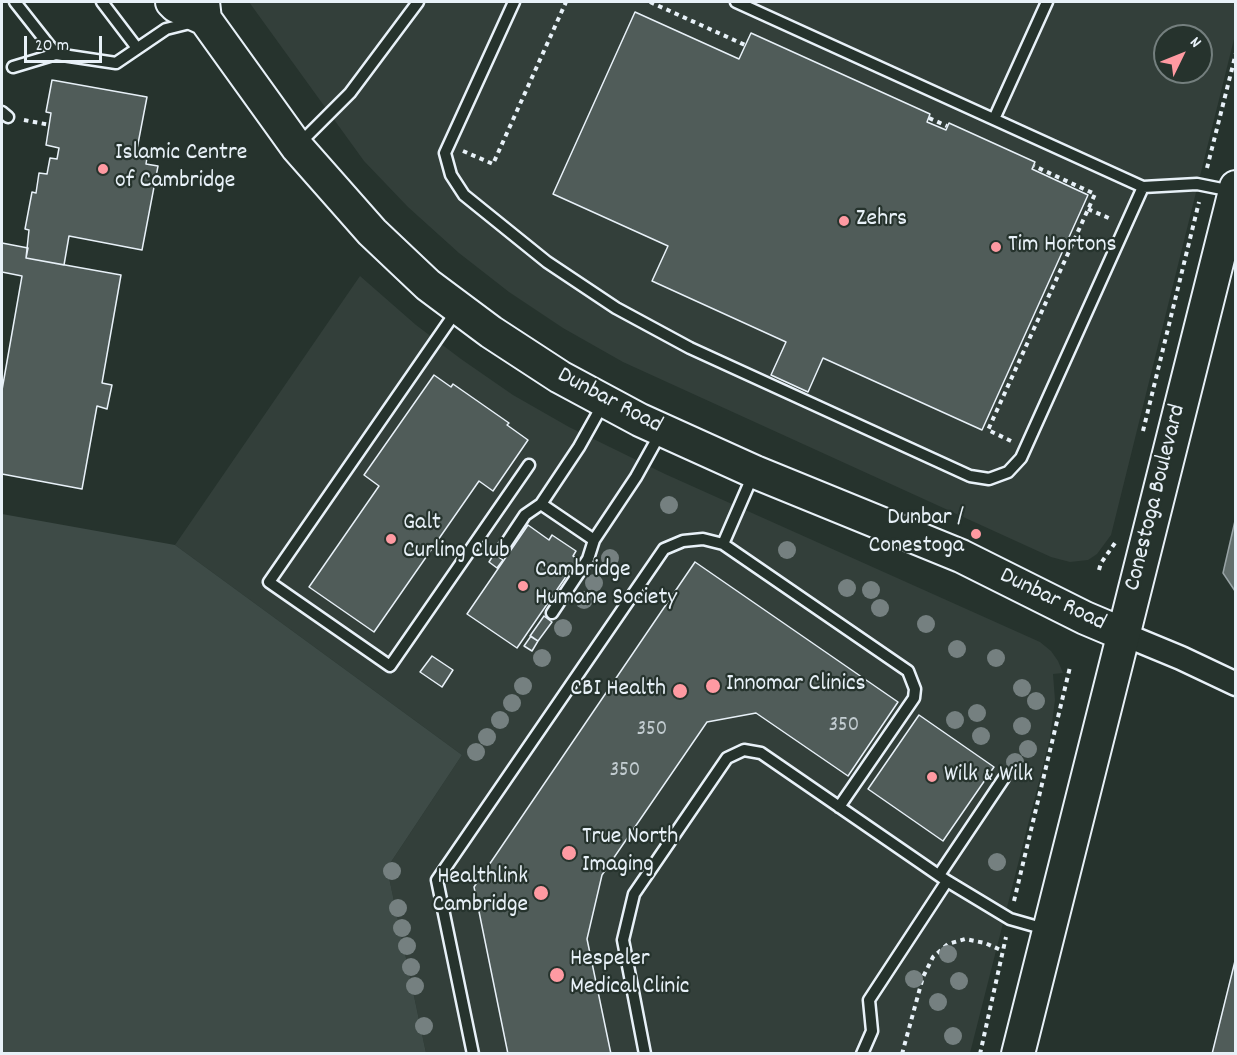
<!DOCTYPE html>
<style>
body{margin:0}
#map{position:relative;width:1237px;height:1055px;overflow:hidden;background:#26332d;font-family:Dekko,sans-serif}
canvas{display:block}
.frame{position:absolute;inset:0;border:3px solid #e8f1f8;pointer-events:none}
.north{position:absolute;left:1153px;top:24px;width:60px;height:60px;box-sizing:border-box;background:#26332d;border:2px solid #747f7e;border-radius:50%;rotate:47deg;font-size:16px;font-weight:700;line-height:24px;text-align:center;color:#e8f1f8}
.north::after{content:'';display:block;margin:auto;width:21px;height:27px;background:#ff9aa2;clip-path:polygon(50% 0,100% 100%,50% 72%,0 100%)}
.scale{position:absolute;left:24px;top:36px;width:78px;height:27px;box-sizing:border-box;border:3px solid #e8f1f8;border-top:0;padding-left:8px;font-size:18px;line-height:21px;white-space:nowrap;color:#e8f1f8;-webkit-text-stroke:4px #26332d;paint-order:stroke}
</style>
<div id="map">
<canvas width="1237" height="1055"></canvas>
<div class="frame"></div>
<div class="north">N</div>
<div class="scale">20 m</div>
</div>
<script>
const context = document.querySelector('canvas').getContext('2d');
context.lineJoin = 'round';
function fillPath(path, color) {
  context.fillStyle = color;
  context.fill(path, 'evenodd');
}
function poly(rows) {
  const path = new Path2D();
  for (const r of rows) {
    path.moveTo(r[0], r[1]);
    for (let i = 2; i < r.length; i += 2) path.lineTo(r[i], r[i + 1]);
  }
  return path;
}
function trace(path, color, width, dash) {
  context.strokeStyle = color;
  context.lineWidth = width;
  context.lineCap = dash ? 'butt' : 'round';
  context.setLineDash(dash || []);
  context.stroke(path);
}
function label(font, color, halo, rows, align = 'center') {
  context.font = font + ' Dekko,sans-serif';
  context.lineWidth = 4.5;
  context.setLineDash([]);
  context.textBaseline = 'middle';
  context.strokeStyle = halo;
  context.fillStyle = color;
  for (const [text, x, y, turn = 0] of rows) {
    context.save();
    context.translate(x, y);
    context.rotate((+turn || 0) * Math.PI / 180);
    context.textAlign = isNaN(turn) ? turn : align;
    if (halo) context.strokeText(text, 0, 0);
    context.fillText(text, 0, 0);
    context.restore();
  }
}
fillPath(poly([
 [249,2,1235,2,1235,35,1111,535,1097,554,1088,560,1070,562,1051,557,623,362,563,328,509,292,459,253,408,207,364,161],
 [1165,36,1201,36,1201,72,1165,72],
 [360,276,416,325,461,359,513,395,569,427,665,474,1040,642,1051,651,1058,661,1063,673,1053,674,1055,700,1050,738,970,1053,426,1053,387,868,462,755,175,545]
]), '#333f3a');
fillPath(poly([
 [2,514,175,545,462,755,387,868,426,1053,2,1053]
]), '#3e4b47');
const water = poly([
 [1235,521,1235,591,1223,573,1235,521]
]);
fillPath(water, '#636f6d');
trace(water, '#98a3a5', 1.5);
const building = poly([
 [635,12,739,59,751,33,930,114,927,122,946,130,949,123,1035,162,1032,169,1088,195,982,430,823,358,808,392,771,375,786,342,652,281,668,246,553,194,635,12],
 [52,80,147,97,137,149,148,151,146,164,158,166,142,250,69,236,64,265,26,258,29,230,25,229,32,192,36,193,39,173,47,174,50,158,57,159,59,148,46,145,51,113,46,112,52,80],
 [2,243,28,248,26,258,121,275,102,383,112,385,107,409,97,406,82,489,2,474,2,390,22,276,2,272,2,243],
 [434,375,451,387,453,384,509,423,507,425,528,440,493,491,479,481,374,632,309,587,379,486,364,475,434,375],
 [528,525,549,540,552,535,576,551,573,556,578,559,517,648,467,614,528,525],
 [494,554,503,560,497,568,489,562,494,554],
 [695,562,898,702,848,776,756,713,707,722,602,875,587,939,611,1054,508,1054,474,887,695,562],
 [544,616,552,622,538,641,530,636,544,616],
 [531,636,538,641,532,651,524,646,531,636],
 [432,656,453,670,442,687,420,672,432,656],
 [919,715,994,767,943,841,868,789,919,715],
 [1236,957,1236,1054,1212,1054,1236,957]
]);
fillPath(building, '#505c59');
trace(building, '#e8f1f8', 1.5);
const lane = poly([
 [15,2,56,54],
 [102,2,137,48],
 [514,2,445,153,451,175,464,195,547,262,616,308,690,348,970,476,989,479,1008,472,1021,458,1143,187],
 [736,2,1143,187,1197,184,1232,191],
 [13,67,56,54,116,63,166,29,194,22],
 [2,112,8,117],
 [994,119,1047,2],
 [299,144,350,93,418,2],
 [457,310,269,582,390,666,529,465],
 [603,404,579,447,541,504,594,540,636,477,661,432],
 [723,544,753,475],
 [503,548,525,515,541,504],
 [552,613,588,559,594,540],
 [939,875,1004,778],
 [473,1054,437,880,664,549,683,541,703,539,723,544,908,671,915,689,914,698,839,807],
 [645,1054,623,940,634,894,727,758,744,750,761,753,947,881,1010,919,1045,929],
 [862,1054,872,1031,869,1000,947,881]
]);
const street = poly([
 [1123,634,1181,658,1236,684]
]);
const secondary = poly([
 [172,2,176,6,205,19],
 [203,2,205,19,297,147,372,232,428,285,491,332,560,377,640,420,755,472,961,556,1085,618,1123,634],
 [1018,1054,1236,187]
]);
trace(lane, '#e8f1f8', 15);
trace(street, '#e8f1f8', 27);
trace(secondary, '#e8f1f8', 36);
trace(poly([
 [650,2,745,45],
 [929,118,947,126],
 [24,120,50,125],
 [463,151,493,164,566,2],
 [1207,168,1236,53],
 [1088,209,1111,219],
 [1143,431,1199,202],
 [1011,441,988,430,1095,194,1034,166],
 [1099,570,1101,563,1115,543],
 [1014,901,1070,667],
 [902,1054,923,977,933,957,948,944,965,939,985,943,1003,951],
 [980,1054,1006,937]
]), '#e8f1f8', 4, [4.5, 4.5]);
trace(lane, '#26332d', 10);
trace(street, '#26332d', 22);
trace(secondary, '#26332d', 32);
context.fillStyle = '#758080';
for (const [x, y] of [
 [669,505],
 [787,550],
 [610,558],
 [594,583],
 [847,588],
 [871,590],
 [584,600],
 [880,608],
 [926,624],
 [563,628],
 [957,649],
 [542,658],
 [996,658],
 [523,686],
 [1022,688],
 [1036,701],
 [512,703],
 [977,713],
 [500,720],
 [955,720],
 [1022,726],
 [981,736],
 [487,737],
 [1028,749],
 [476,752],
 [1015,762],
 [997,862],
 [392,871],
 [398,908],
 [402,928],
 [407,946],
 [948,954],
 [411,967],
 [914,979],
 [959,981],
 [415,986],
 [938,1002],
 [424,1026],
 [953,1036]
]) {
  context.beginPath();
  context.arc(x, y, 9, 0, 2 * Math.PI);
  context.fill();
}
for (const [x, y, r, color] of [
 [103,169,6,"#ff9aa2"],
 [844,221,6,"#ff9aa2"],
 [996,247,6,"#ff9aa2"],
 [976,534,6,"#ff9aa2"],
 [391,539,6,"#ff9aa2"],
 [523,586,6,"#ff9aa2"],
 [713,686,8,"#ff9aa2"],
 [680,691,8,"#ff9aa2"],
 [932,777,6,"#ff9aa2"],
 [569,853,8,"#ff9aa2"],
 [541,893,8,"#ff9aa2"],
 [557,975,8,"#ff9aa2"]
]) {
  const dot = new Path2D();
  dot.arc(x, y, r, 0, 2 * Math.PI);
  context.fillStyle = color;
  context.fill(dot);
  trace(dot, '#26332d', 2);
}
label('21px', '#c2ccd0', null, [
 ["350",844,727],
 ["350",652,731],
 ["350",625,772]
]);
label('24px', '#e8f1f8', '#26332d', [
 ["Islamic Centre",115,155],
 ["of Cambridge",115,183],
 ["Zehrs",856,221],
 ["Tim Hortons",1008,247],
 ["Dunbar /",964,520,"right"],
 ["Conestoga",964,548,"right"],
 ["Galt",403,525],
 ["Curling Club",403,553],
 ["Cambridge",535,572],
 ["Humane Society",535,600],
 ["Innomar Clinics",726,686],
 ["CBI Health",666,691,"right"],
 ["Wilk & Wilk",944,777],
 ["True North",582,839],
 ["Imaging",582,867],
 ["Healthlink",528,879,"right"],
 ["Cambridge",528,907,"right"],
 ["Hespeler",570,961],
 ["Medical Clinic",570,989]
], 'left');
label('24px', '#e8f1f8', '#26332d', [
 ["Dunbar Road",609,402,28],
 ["Conestoga Boulevard",1157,498,-76],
 ["Dunbar Road",1052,601,26]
]);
</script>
